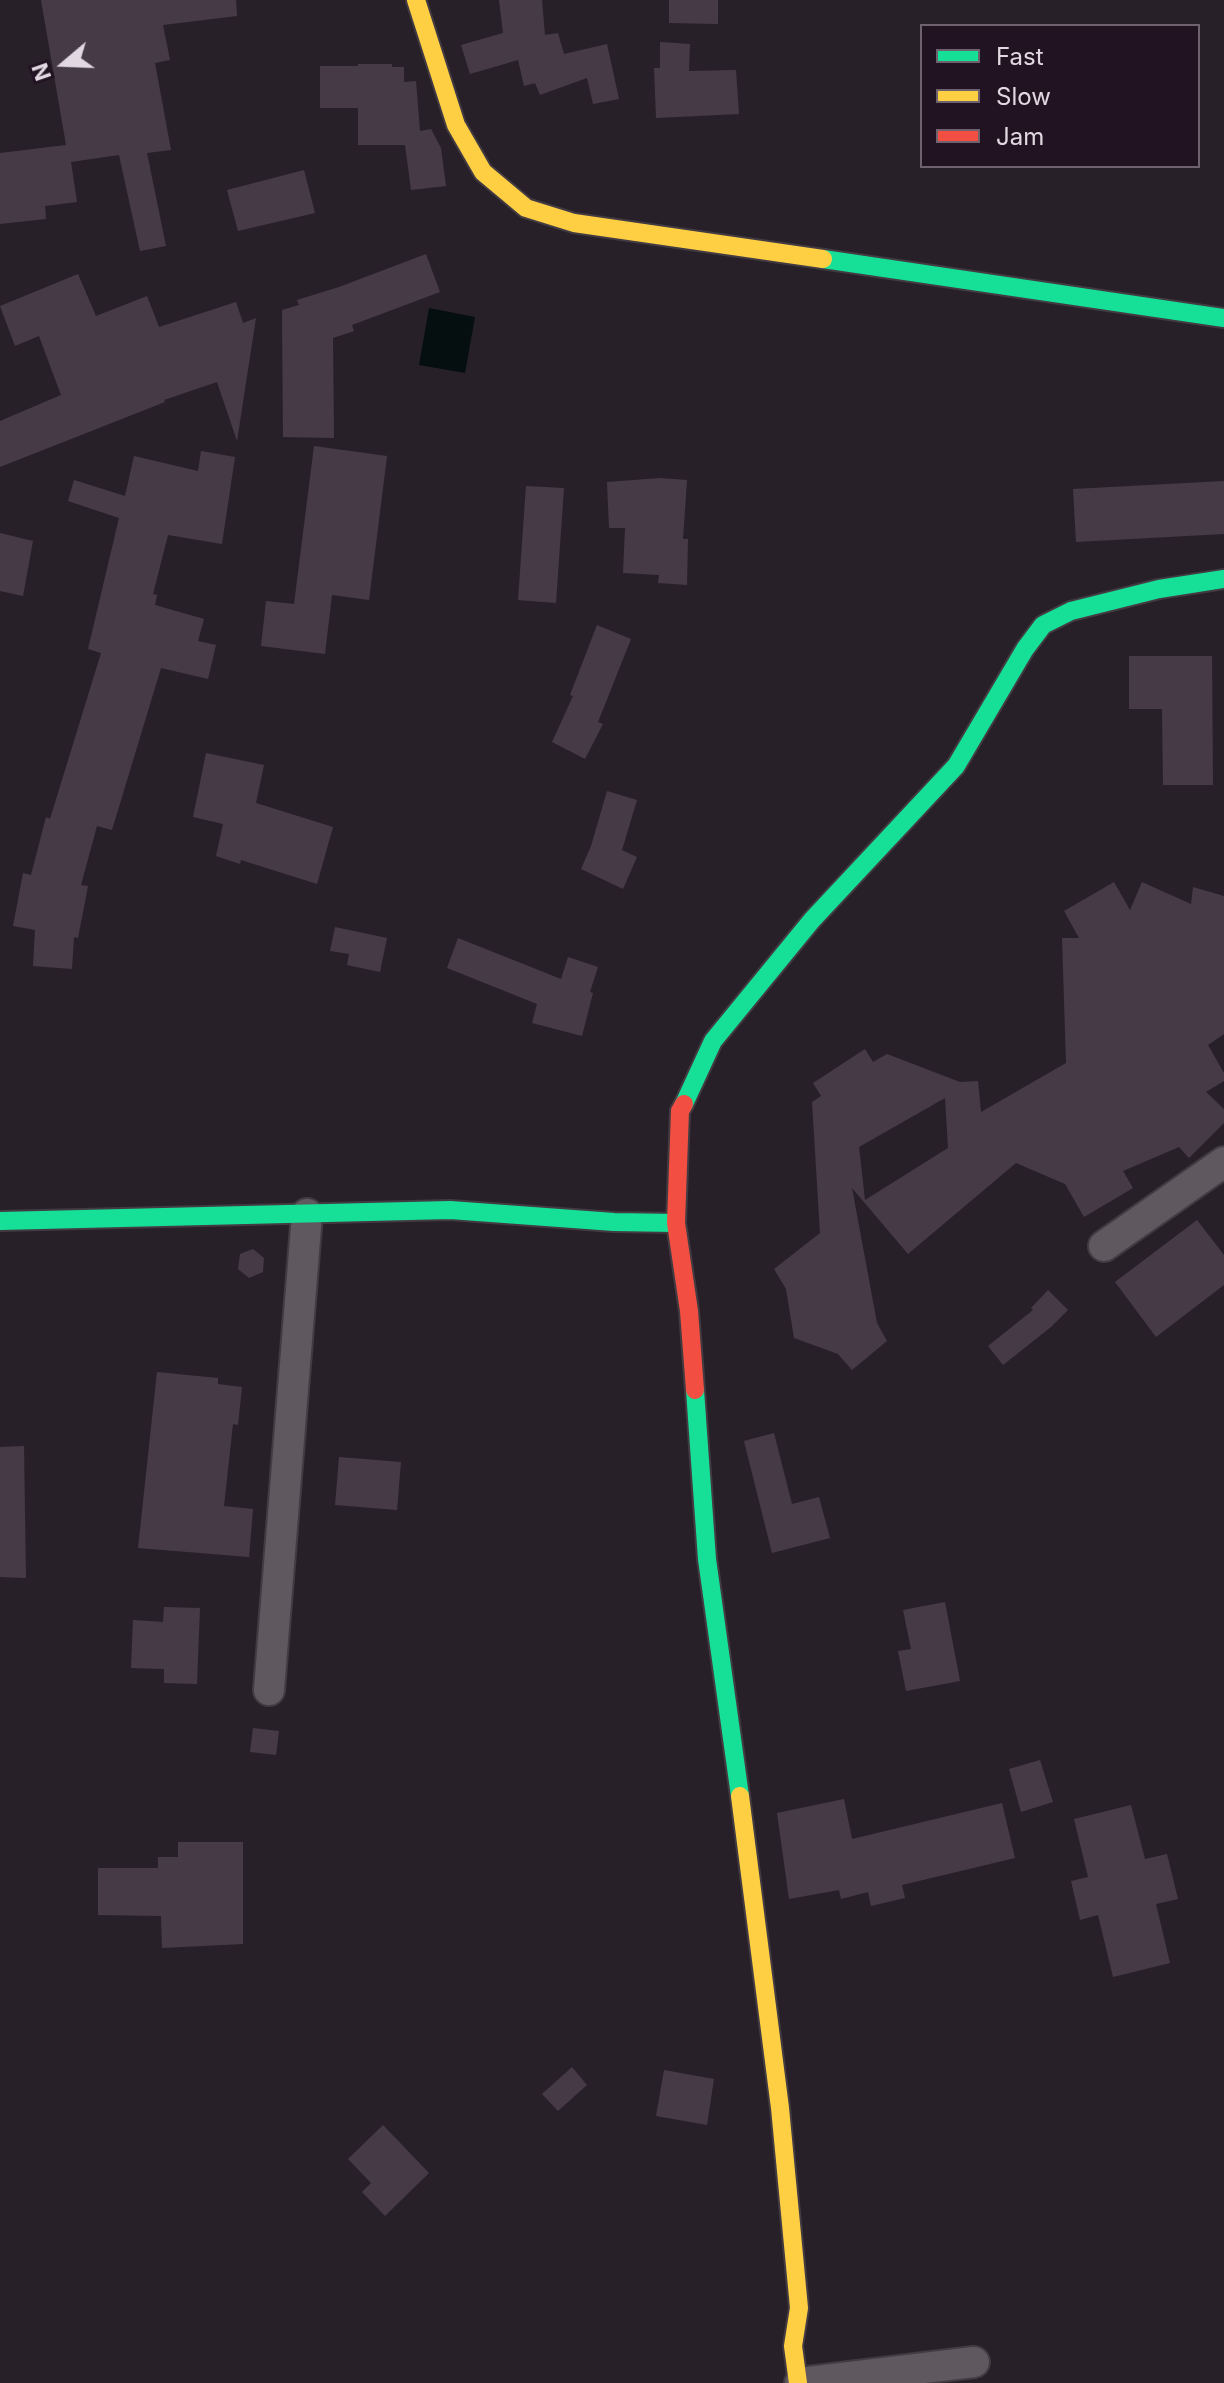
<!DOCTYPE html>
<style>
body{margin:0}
#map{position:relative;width:1224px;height:2383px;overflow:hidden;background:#282028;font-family:Inter,sans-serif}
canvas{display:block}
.legend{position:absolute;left:920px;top:24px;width:280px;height:144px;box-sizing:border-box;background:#211322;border:2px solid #6e626f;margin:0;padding:10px 14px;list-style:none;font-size:24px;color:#e2d8e2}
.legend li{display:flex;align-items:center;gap:16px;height:40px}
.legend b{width:40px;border:2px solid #6e626f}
.north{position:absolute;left:24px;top:24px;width:80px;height:80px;-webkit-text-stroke:6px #211322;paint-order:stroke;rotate:251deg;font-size:22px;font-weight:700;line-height:32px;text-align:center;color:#e2d8e2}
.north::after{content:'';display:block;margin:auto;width:28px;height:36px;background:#e2d8e2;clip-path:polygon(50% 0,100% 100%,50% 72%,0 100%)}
</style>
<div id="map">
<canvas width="1224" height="2383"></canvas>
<ul class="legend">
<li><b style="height:10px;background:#16e098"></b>Fast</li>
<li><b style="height:10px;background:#ffcf43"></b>Slow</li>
<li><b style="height:10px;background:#f24e42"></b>Jam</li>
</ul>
<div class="north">N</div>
</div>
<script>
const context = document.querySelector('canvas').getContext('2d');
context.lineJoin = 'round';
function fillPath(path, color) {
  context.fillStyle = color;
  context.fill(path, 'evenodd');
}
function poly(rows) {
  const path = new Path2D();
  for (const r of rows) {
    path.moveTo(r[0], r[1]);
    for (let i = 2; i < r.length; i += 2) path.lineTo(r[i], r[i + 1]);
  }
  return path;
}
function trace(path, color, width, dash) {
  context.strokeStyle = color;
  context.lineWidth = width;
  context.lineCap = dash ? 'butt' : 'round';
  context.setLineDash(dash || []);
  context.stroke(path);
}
fillPath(poly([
 [429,308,475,317,465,373,419,365]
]), '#050f0f');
fillPath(poly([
 [41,0,236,0,237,16,163,25,170,60,155,63,171,150,147,153,166,246,140,251,119,155,71,162,77,202,45,206,46,219,0,224,0,153,66,145],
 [499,0,542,0,545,35,558,33,564,54,607,44,619,99,593,104,587,78,540,95,535,83,524,86,518,60,470,74,461,45,503,33],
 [669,0,718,0,718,24,669,23],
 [660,42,690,44,689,71,736,70,739,114,656,118,654,68,660,68],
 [358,64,392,64,392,67,404,67,404,82,416,81,420,131,431,129,441,148,446,186,411,190,405,145,358,145,358,108,320,108,320,66,358,66],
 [304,170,315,213,238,231,227,190],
 [426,254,440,292,352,325,354,331,333,338,334,438,283,437,282,310,299,305,297,300,339,287],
 [78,274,96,316,147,296,159,327,236,302,243,323,256,318,237,441,217,382,164,400,165,402,0,467,0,421,61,395,39,336,15,346,0,306],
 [314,446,387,456,369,600,332,595,325,654,261,646,266,601,294,604],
 [201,451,235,457,222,544,168,535,153,594,157,595,155,605,204,619,198,641,216,645,208,679,161,668,112,830,97,826,81,885,88,886,78,938,74,937,72,969,33,966,35,930,13,926,23,873,31,875,46,817,50,819,101,653,88,649,119,518,68,501,74,480,125,496,134,456,198,471],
 [660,478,687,480,683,539,688,539,687,585,658,583,659,575,623,573,625,528,609,528,607,482],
 [1224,481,1224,534,1076,542,1073,489],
 [526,486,564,488,556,603,518,600],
 [0,533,33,541,23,596,0,591],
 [597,625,631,639,598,722,603,724,585,759,552,742,573,696,570,695],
 [1129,656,1212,656,1213,785,1163,785,1162,709,1129,709],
 [206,753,264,765,256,803,333,827,317,884,241,860,240,864,216,856,223,824,193,817],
 [607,791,637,800,622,850,637,857,623,889,581,869,591,846],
 [1114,882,1130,910,1142,882,1191,904,1193,887,1224,896,1224,1034,1208,1045,1224,1073,1224,1081,1206,1092,1224,1109,1224,1123,1189,1158,1179,1147,1123,1171,1133,1188,1084,1217,1065,1184,1016,1163,908,1254,852,1188,877,1323,887,1341,852,1370,838,1354,794,1338,786,1289,774,1269,820,1233,812,1102,821,1096,813,1083,865,1049,873,1062,887,1054,960,1082,978,1081,981,1112,1066,1063,1062,938,1079,938,1064,911],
 [945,1098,948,1148,865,1200,859,1147],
 [335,927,387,938,380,972,347,965,349,954,330,951],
 [458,938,561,979,568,957,598,967,590,992,593,993,582,1036,532,1023,537,1004,447,968],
 [1197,1220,1224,1255,1224,1285,1156,1337,1115,1282],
 [253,1249,264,1258,263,1272,249,1278,238,1269,240,1254],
 [1048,1290,1068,1310,1051,1327,1003,1365,988,1346,1033,1310,1031,1308],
 [157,1372,218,1378,218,1384,242,1387,238,1425,233,1424,224,1506,253,1509,249,1557,138,1548],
 [774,1433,792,1504,819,1497,830,1538,772,1553,744,1441],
 [24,1446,26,1578,0,1577,0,1447],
 [339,1457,401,1462,397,1510,335,1505],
 [945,1602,960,1681,906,1691,898,1651,911,1649,903,1610],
 [164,1607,200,1608,197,1684,164,1683,164,1669,131,1668,133,1620,163,1622],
 [253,1728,279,1731,276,1755,250,1752],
 [1040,1760,1053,1802,1021,1812,1009,1769],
 [844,1799,852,1839,1002,1803,1015,1858,902,1885,905,1898,871,1906,868,1892,841,1899,839,1890,789,1899,777,1813],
 [1131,1805,1145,1859,1167,1854,1178,1899,1156,1904,1170,1963,1113,1977,1098,1915,1080,1920,1071,1881,1088,1877,1074,1819],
 [178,1842,243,1842,243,1944,162,1948,161,1916,98,1915,98,1868,158,1868,158,1857,178,1857],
 [572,2067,587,2085,558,2111,542,2094],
 [664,2070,714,2079,707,2125,656,2116],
 [383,2125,429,2173,385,2216,362,2192,371,2183,348,2159]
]), '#463a47');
const street = poly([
 [1104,1246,1224,1162],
 [269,1690,307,1214],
 [800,2383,974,2362]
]);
const fast = poly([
 [823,259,1224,318],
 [684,1104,713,1041,812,920,956,766,1025,649,1043,625,1071,611,1159,589,1224,579],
 [0,1221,450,1210,614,1222,676,1223],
 [695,1390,707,1559,740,1796]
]);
const slow = poly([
 [416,0,456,125,483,172,526,208,574,223,823,259],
 [740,1796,780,2108,799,2308,793,2346,798,2383]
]);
const jam = poly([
 [684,1104,680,1111,676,1223,689,1311,695,1390]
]);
trace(street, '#423b42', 34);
trace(fast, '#423b42', 22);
trace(slow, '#423b42', 22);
trace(jam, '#423b42', 22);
trace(street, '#5f595f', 30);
trace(fast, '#16e098', 18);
trace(slow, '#ffcf43', 18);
trace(jam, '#f24e42', 18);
</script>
